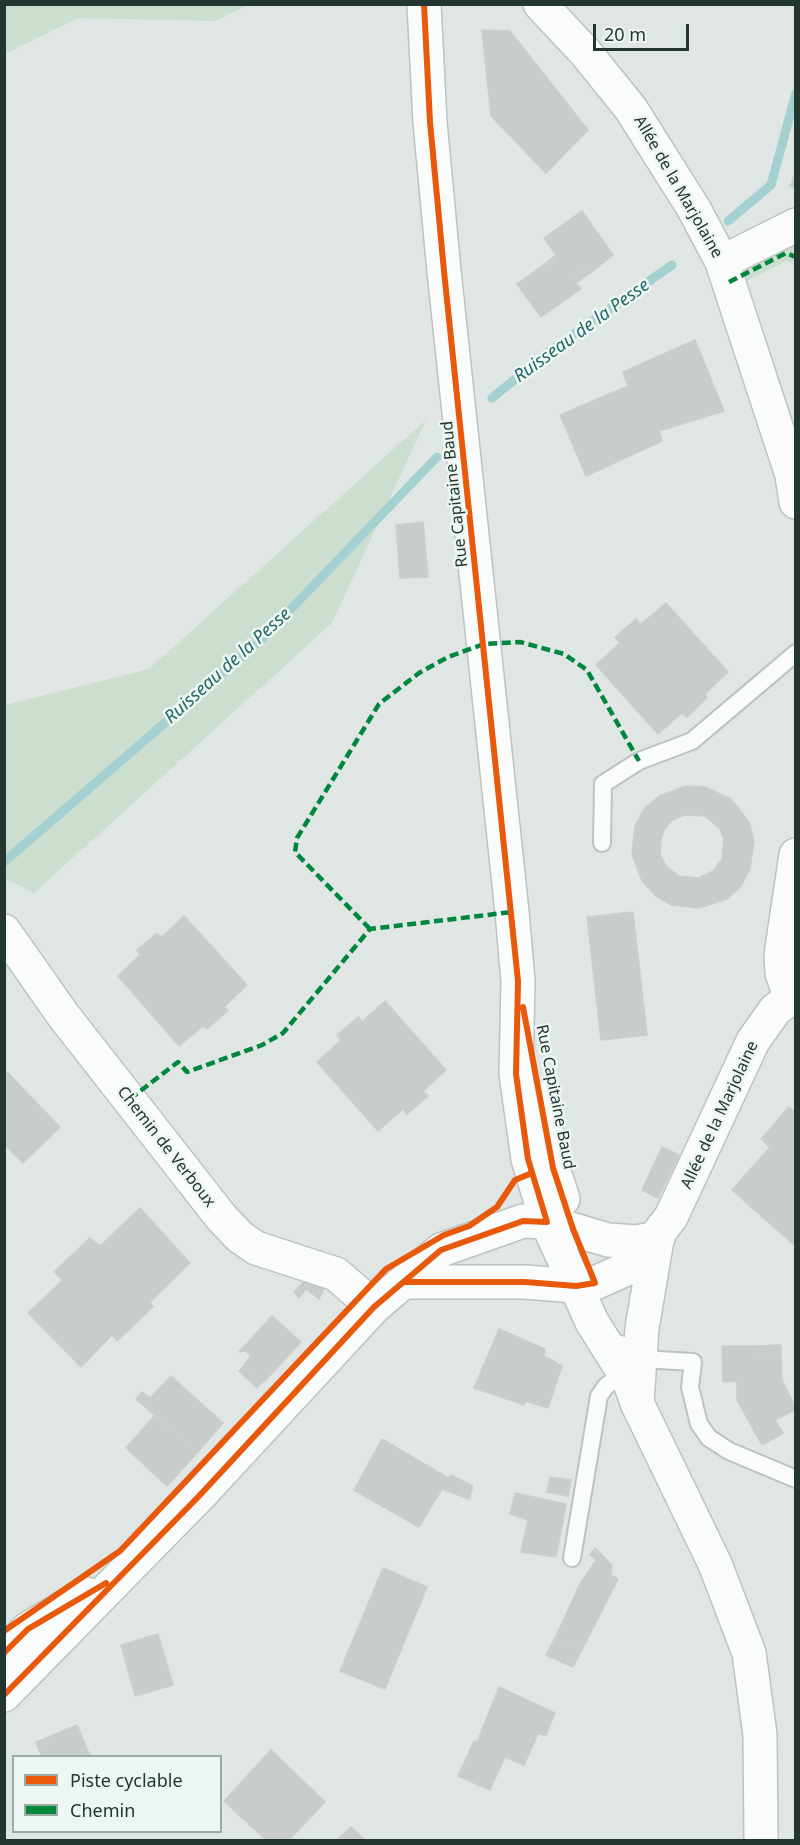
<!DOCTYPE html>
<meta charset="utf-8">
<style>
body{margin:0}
#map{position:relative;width:800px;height:1845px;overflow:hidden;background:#e0e6e3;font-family:"Noto Sans",sans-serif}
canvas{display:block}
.frame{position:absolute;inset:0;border:6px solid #21372f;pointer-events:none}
.legend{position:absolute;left:12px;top:1755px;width:210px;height:78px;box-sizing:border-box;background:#eef6f1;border:2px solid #9caaa3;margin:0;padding:8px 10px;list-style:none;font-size:18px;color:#21372f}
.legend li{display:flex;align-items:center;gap:12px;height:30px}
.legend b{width:30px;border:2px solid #9caaa3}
.scale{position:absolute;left:593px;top:24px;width:96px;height:27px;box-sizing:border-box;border:3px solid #21372f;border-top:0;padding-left:8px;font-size:18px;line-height:21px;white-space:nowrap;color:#21372f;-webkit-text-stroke:4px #eef6f1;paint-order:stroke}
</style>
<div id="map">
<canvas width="800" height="1845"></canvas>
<div class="frame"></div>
<ul class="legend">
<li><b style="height:8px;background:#e8590c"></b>Piste cyclable</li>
<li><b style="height:8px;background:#00873e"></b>Chemin</li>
</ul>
<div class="scale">20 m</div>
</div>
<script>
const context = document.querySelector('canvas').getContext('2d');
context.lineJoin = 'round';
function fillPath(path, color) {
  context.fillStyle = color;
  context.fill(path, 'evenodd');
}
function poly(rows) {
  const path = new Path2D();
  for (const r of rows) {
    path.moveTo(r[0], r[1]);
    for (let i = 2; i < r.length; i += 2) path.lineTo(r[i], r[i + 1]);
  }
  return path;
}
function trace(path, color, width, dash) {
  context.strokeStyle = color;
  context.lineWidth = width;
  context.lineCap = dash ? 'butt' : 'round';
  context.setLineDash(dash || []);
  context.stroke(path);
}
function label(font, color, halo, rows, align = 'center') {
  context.font = font + ' "Noto Sans",sans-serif';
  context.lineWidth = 5;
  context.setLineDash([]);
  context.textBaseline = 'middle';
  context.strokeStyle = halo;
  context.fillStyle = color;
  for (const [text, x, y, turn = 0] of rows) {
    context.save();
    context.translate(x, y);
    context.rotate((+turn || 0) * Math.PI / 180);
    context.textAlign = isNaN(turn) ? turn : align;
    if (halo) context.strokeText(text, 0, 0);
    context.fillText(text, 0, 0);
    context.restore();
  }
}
fillPath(poly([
 [5,4,248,4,248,5,215,21,78,18,5,54],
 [789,243,795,246,795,265,786,261,741,284,734,271],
 [426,420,332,623,34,893,5,878,5,705,149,669]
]), '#cbdecf');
trace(poly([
 [728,221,771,185,796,93],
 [492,398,546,354,672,265],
 [4,862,263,638,437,457]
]), '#a4d0d2', 9);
const building = poly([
 [482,30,510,31,588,130,546,173,491,116,482,30],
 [796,172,796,188,790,186,796,172],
 [582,211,613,255,593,271,588,265,572,277,581,289,541,317,517,284,543,265,547,269,555,263,556,255,544,238,582,211],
 [556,255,555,263,547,269,543,265,556,255],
 [588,265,593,271,576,283,572,277,588,265],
 [695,340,724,411,659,431,662,441,586,476,560,415,628,386,623,372,695,340],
 [423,522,428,577,400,578,396,525,423,522],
 [666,603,728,672,705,694,707,698,687,717,682,713,658,734,596,665,620,643,615,637,636,619,640,625,666,603],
 [686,786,705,787,731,799,749,822,754,841,750,869,741,886,727,899,699,908,671,905,655,895,642,881,632,854,635,826,644,809,659,796,686,786],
 [684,815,705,816,720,829,724,839,722,859,713,871,699,878,679,876,667,867,660,854,661,839,664,830,671,821,684,815],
 [633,912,647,1035,601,1040,587,917,633,912],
 [184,916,247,985,224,1007,228,1011,207,1029,203,1026,179,1046,118,976,140,955,137,950,157,933,162,937,184,916],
 [385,1001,446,1070,423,1091,428,1096,407,1114,403,1109,378,1131,317,1062,341,1040,337,1035,358,1017,363,1021,385,1001],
 [7,1072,60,1127,23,1163,4,1144,7,1072],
 [789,1107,796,1113,794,1245,732,1190,770,1147,761,1139,789,1107],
 [662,1147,679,1155,658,1198,642,1190,662,1147],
 [140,1208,190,1263,150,1302,153,1307,117,1341,112,1335,81,1367,28,1313,63,1280,54,1272,90,1238,100,1246,140,1208],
 [307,1278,326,1284,319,1299,306,1289,299,1298,294,1292,307,1278],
 [272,1316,301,1342,264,1382,245,1363,251,1356,245,1351,239,1352,272,1316],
 [499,1329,545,1349,544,1356,562,1366,548,1408,526,1401,524,1405,474,1388,499,1329],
 [781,1345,781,1358,754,1358,754,1346,781,1345],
 [722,1346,754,1346,754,1358,781,1358,782,1380,796,1409,775,1420,783,1433,762,1445,737,1400,737,1381,723,1382,722,1346],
 [246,1364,263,1381,257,1388,239,1371,246,1364],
 [171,1376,223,1423,197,1453,136,1399,142,1392,150,1398,171,1376],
 [155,1415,197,1453,167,1486,126,1448,155,1415],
 [382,1439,448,1478,451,1475,473,1486,469,1499,442,1489,419,1527,354,1490,382,1439],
 [550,1477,571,1480,568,1496,547,1492,550,1477],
 [515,1493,566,1504,556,1557,521,1552,528,1520,510,1514,515,1493],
 [595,1548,612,1565,611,1575,618,1579,583,1648,555,1638,580,1584,596,1560,590,1555,595,1548],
 [383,1568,427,1587,385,1689,340,1671,383,1568],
 [158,1634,173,1685,135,1696,121,1645,158,1634],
 [555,1638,583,1648,573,1667,546,1655,555,1638],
 [499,1687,555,1713,546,1735,538,1734,524,1765,505,1757,490,1790,458,1776,474,1741,477,1742,499,1687],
 [77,1725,90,1756,42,1756,38,1748,46,1746,44,1739,77,1725],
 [44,1739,46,1746,38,1748,36,1742,44,1739],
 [271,1750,325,1802,289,1840,266,1840,224,1801,271,1750],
 [351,1827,365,1840,337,1840,351,1827]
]);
fillPath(building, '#c8cdcb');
trace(building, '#c9cfcc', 1.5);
const lane = poly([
 [602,843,603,784,639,761,692,741,796,653],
 [641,1359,693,1362,690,1387,699,1424,709,1438,729,1451,796,1479],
 [572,1558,599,1396,606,1386,624,1373]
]);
const street = poly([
 [540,4,585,52,631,109,694,209,722,262,792,475,796,502],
 [722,262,796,225],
 [4,931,63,1015,221,1217,240,1237,256,1248,336,1274,374,1307],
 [790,996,782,973,781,955,796,855],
 [405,1282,525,1282,576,1286,595,1283,633,1266,671,1217,753,1041,775,1010,796,994],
 [637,1403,642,1328,657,1240],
 [4,1653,28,1629,86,1594],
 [4,1695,200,1495,374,1307,441,1250,523,1221,547,1222,608,1240,636,1242,658,1238]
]);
const secondary = poly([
 [424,4,430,122,444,271,512,912,518,981,516,1074,528,1159,547,1222,592,1322,624,1373],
 [541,1098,553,1168,563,1199],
 [618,1352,639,1407,715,1564,749,1653,760,1735,761,1840]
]);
trace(lane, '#bdc3c0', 20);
trace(street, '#bdc3c0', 36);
trace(secondary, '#bdc3c0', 36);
trace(lane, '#fafbfb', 16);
trace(street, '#fafbfb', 33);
trace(secondary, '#fafbfb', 33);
trace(poly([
 [729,282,786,253,796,257],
 [370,929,295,852,297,838,379,704,419,673,448,657,484,644,520,642,564,654,587,670,639,761],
 [130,1099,178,1062,187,1072,262,1045,283,1033,370,929,512,912]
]), '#00873e', 4.5, [9, 4.5]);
trace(poly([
 [405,1282,525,1282,576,1286,595,1283,573,1229,553,1168,523,1007],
 [4,1631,120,1551,386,1269,444,1235,469,1226,497,1207,515,1180,532,1173],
 [4,1653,28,1629,106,1583],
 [4,1695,200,1495,374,1307,441,1250,523,1221,547,1222,528,1159,516,1074,518,981,444,271,430,122,424,4]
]), '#e8590c', 6);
label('16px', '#21372f', '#eef6f1', [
 ["Allée de la Marjolaine",678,187,60],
 ["Rue Capitaine Baud",455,494,-96],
 ["Rue Capitaine Baud",555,1097,79],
 ["Allée de la Marjolaine",720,1115,-65],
 ["Chemin de Verboux",166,1147,52]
]);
label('italic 18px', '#21686d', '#eef6f1', [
 ["Ruisseau de la Pesse",582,331,-36],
 ["Ruisseau de la Pesse",228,666,-42]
]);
</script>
